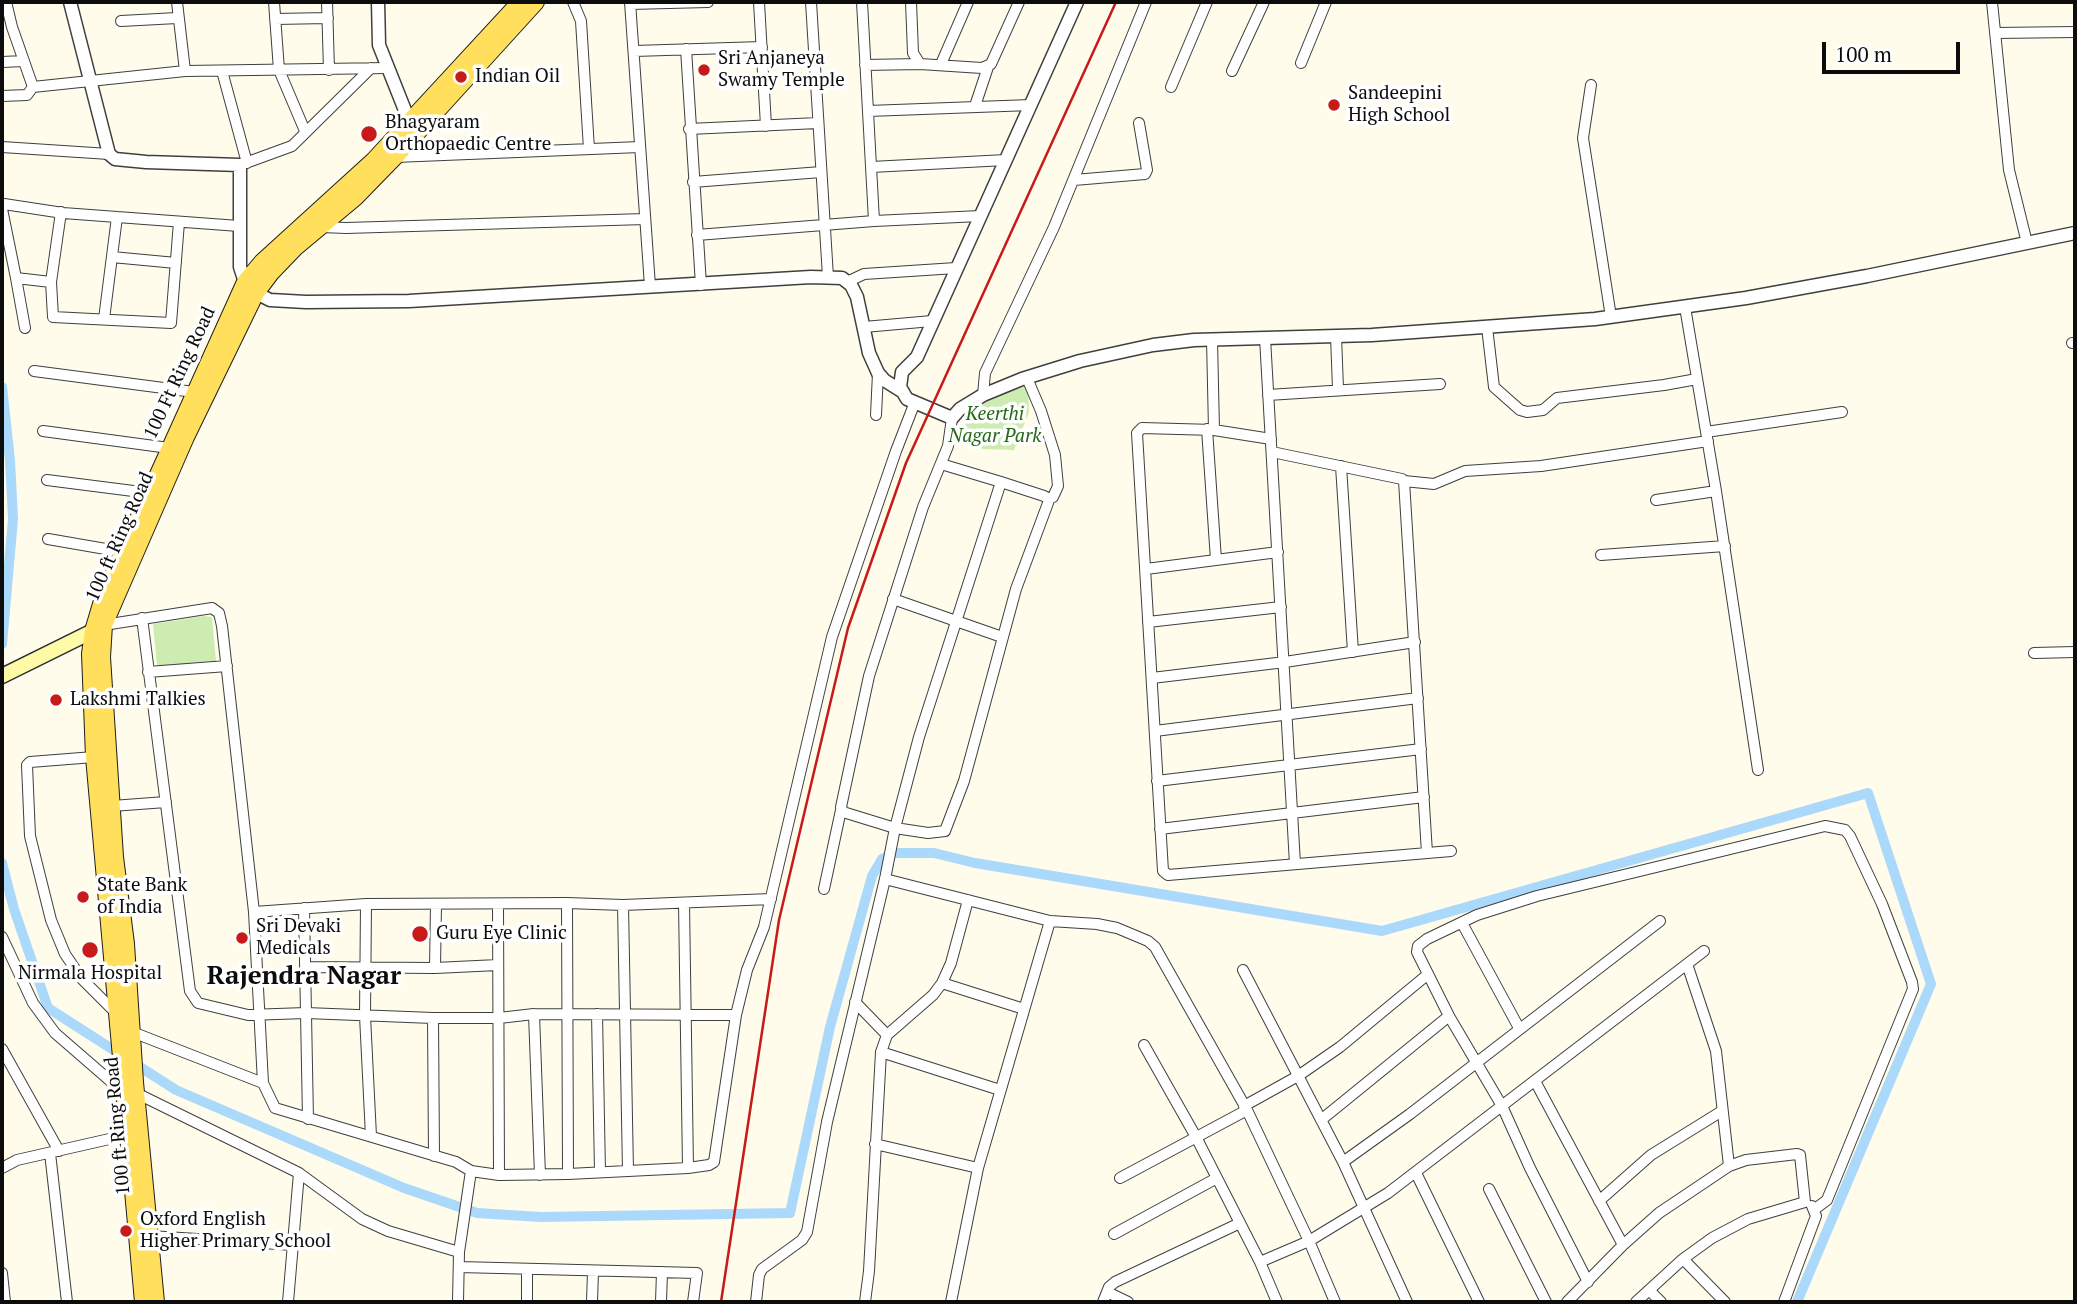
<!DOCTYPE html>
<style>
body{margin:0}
#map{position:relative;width:2077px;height:1304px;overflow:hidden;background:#fffceb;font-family:"PT Serif",serif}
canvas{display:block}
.frame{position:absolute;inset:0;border:4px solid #0c0c0c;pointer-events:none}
.scale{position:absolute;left:1822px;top:42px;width:138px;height:32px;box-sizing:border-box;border:4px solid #0c0c0c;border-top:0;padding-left:9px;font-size:21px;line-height:24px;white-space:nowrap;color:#0c0c0c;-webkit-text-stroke:5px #fff;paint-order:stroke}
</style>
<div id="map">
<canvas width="2077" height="1304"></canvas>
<div class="frame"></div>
<div class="scale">100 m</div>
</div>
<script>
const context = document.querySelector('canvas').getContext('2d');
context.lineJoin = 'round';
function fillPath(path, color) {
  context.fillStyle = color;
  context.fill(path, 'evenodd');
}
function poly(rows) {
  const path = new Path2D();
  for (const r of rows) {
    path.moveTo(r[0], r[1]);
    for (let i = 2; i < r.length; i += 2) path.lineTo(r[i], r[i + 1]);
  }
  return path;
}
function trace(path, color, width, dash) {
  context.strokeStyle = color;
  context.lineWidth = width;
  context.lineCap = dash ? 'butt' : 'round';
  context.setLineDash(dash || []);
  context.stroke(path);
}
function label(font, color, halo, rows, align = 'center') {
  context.font = font + ' "PT Serif",serif';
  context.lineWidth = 7;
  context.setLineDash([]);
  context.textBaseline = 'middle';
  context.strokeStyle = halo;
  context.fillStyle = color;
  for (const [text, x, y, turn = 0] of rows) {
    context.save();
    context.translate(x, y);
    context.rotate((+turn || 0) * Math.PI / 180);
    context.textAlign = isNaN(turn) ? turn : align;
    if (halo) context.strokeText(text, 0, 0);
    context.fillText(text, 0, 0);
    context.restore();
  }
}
fillPath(poly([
 [1028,386,1029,412,1014,450,983,449,971,442,965,432,965,416,977,406,1002,393],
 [203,616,212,617,216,661,157,666,153,624]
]), '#cdecb2');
trace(poly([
 [2,387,10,460,13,519,2,644],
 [2,863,14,909,48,1008,176,1090,404,1188,477,1213,541,1217,790,1213,830,1027,872,876,882,859,895,853,934,853,975,863,1382,931,1868,793,1931,984,1797,1302]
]), '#abd9fb', 10);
const minor = poly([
 [6,2,12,27,33,87],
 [177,2,185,71],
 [274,2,279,70,305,131],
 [327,2,329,70],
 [573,2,581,21,589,149],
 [630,2,650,286],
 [759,2,766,126],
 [811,2,828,277],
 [862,2,874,221],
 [911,2,913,53,920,64,982,68,991,64,1019,2],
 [1992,2,2009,170,2027,243],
 [630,4,708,2],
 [275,19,328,18],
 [121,21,177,18],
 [1995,33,2075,32],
 [686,49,701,285],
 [634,51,762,47],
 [2,62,24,61],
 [1301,63,1326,2],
 [941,64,968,2],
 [865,65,920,64],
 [222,71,247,163],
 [1232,71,1264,2],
 [1591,85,1583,138,1611,317],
 [1171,87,1207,2],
 [2,96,27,95,33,87,185,71,388,68],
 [975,106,988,67],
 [868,111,1031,105],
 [689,129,818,123],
 [2,147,109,154],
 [395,157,640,147],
 [240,165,292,146,371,68],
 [871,167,1006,160],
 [1074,180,1145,174,1147,170,1139,123],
 [693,182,821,172],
 [2,206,4,204,63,213,239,226],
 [2,209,16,278,51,282,61,212],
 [321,227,346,228,645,219],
 [697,235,874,221,980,216],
 [112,257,176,263],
 [16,278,25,328],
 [51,282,53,317,171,323,179,222],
 [847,282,864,274,956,268],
 [1685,307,1716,491,1758,770],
 [104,319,117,217],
 [864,327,932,321],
 [1487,327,1494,387,1520,410,1527,412,1543,410,1557,398,1664,385,1697,379],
 [1336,336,1338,389],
 [1265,338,1295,864],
 [1212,340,1214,430],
 [2072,343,2075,343],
 [34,371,194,392],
 [1027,378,1041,411,1055,455,1058,486,1053,497,1049,499],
 [983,395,985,373,1054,227,1146,2],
 [1268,395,1440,384],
 [876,415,878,373],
 [1207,429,1216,560],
 [43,431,169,448],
 [1706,432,1842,412],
 [1271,439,1214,430,1142,428,1137,433,1163,871,1168,875,1451,851],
 [1272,452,1402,479,1404,481,1427,853],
 [941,464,1001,482,919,737,895,828,928,833,945,831,964,781,1016,589,1048,503,1049,499,1044,496,1001,482],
 [1341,466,1353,652],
 [47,480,149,493],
 [1404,481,1434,484,1465,471,1541,466,1708,441],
 [1656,500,1716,491],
 [48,539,123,552],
 [1601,555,1725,546],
 [1146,569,1278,552],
 [893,599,1002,637],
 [142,618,190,991,198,1003,248,1015,306,1013,433,1018,499,1018,534,1014,736,1015],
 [1148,622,1281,607],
 [104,625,212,608,219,613,222,626,254,912,366,904,567,903,623,905,771,899],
 [2034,653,2075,652],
 [148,672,227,666],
 [1152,678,1285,662,1415,642],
 [1155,731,1418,698],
 [94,757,30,762,27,765,30,836,51,920,65,954,82,979,117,1014],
 [1157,781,1421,749],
 [112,806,166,802],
 [1160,829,1424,797],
 [885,879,1050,921,1097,924,1117,928,1148,941,1155,947,1247,1110,1309,1241,1335,1302],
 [824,889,841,810],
 [567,903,568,1174],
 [684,903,688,1168],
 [366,904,365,1016,371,1136],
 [498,904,499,1175],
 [623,905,628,1171],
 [304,908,308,1119],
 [1462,923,1519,1028],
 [2,937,33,1003,55,1033,123,1092,136,1093,299,1173,288,1302],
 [1687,964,1716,1051,1729,1166],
 [305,967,435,968,498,965],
 [435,968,436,904],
 [1243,970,1343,1162],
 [942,983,1024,1009],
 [855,1002,887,1035],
 [534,1014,540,1175],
 [597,1014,600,1172],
 [433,1018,434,1156],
 [127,1030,263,1083,254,912],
 [1144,1045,1196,1137,1240,1223,1260,1262,1277,1302],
 [2,1049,59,1151],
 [881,1052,1000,1090],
 [1535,1081,1623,1245],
 [263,1083,275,1108,456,1162,471,1171,499,1175,568,1174,688,1168,709,1165,714,1162,736,1015,747,970,764,927,832,637,896,451,915,402],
 [1244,1106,1298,1076,1340,1047,1427,975],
 [1321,1120,1449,1016],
 [875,1144,978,1168],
 [50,1153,67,1302],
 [2,1168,17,1160,127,1135],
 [299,1173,362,1219,388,1231,459,1252],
 [1416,1173,1479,1302],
 [1120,1178,1247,1110],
 [1489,1189,1546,1302],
 [1599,1201,1651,1155,1722,1111],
 [1114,1234,1217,1178],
 [149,1236,294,1245],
 [1683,1259,1725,1302],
 [1260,1262,1309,1241,1388,1193,1704,951],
 [459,1267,697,1273,693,1302],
 [2,1273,5,1302],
 [1588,1282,1530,1168,1502,1106,1449,1016,1417,952,1418,946,1427,939,1477,915,1537,896,1825,826,1845,830,1850,836,1882,904,1912,982,1913,989,1827,1200,1815,1209],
 [1649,1290,1661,1302],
 [1107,1292,1128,1302],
 [458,1302,459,1252,471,1171],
 [527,1302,527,1269],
 [592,1302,593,1271],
 [661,1302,662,1272],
 [756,1302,759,1275,762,1269,802,1240,807,1232,827,1122,885,879,895,828,843,812,841,807,869,676,923,507,948,446,952,418],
 [865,1302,869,1271,881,1052,887,1035,933,995,942,983,951,963,968,900],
 [951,1302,978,1168,1050,921],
 [1103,1302,1109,1287,1115,1282,1240,1223],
 [1407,1302,1343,1162,1410,1114,1660,921],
 [1567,1302,1623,1245,1659,1213,1729,1166,1746,1160,1797,1154,1800,1155,1805,1202,1748,1219,1712,1238,1683,1259,1636,1302],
 [1784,1302,1816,1216,1812,1206]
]);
const tertiary = poly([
 [70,2,109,154,115,159,146,162,240,165,240,267,245,282,256,293,270,300,306,302,409,301,811,277,842,278,851,285,857,297,869,353,878,373,884,380,903,392],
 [378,2,379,45,412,128],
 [1077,2,917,357,902,372,900,387,907,399,952,418,960,409,983,395,1022,379,1080,361,1153,345,1194,340,1372,335,1595,319,1746,298,1867,276,2075,233]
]);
const secondary = poly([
 [2,676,101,627]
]);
const primary = poly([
 [143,1302,94,757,90,654,93,631,104,594,245,282,262,262,373,161,520,2],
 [156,1302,135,1082,126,944,115,857,102,657,104,625,186,437,256,293,271,273,296,247,356,197,395,157,536,2]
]);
trace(minor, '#3f3f3f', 12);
trace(tertiary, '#3f3f3f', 15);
trace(secondary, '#2e2e2e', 17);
trace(primary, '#1d1d1d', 18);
trace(minor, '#fff', 10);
trace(tertiary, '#fff', 12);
trace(secondary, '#fffaa6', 14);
trace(primary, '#ffdf5b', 16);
trace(poly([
 [721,1302,779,920,848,628,906,463,1116,2]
]), '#c71a19', 2.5);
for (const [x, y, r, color] of [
 [704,70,7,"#c71a19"],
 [461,77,7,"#c71a19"],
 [1334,105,7,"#c71a19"],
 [369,134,9,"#c71a19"],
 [56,700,7,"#c71a19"],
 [83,897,7,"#c71a19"],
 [420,934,9,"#c71a19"],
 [242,938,7,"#c71a19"],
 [90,950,9,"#c71a19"],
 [126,1231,7,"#c71a19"]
]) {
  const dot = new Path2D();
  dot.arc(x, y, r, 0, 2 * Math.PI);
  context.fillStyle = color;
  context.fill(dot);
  trace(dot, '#fff', 2.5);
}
label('19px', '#0c0c0c', '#fff', [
 ["Sri Anjaneya",718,59],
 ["Swamy Temple",718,81],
 ["Indian Oil",475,77],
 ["Sandeepini",1348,94],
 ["High School",1348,116],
 ["Bhagyaram",385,123],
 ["Orthopaedic Centre",385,145],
 ["Lakshmi Talkies",70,700],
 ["State Bank",97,886],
 ["of India",97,908],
 ["Sri Devaki",256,927],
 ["Medicals",256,949],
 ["Guru Eye Clinic",436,934],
 ["Nirmala Hospital",90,974,"center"],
 ["Oxford English",140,1220],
 ["Higher Primary School",140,1242]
], 'left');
label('19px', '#0c0c0c', '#fff', [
 ["100 Ft Ring Road",180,373,-65],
 ["100 ft Ring Road",120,537,-66],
 ["100 ft Ring Road",118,1126,-95]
]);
label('italic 19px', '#246818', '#fff', [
 ["Keerthi",995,415],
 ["Nagar Park",995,437]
]);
label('bold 26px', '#0c0c0c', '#fff', [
 ["Rajendra Nagar",304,977]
]);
</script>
